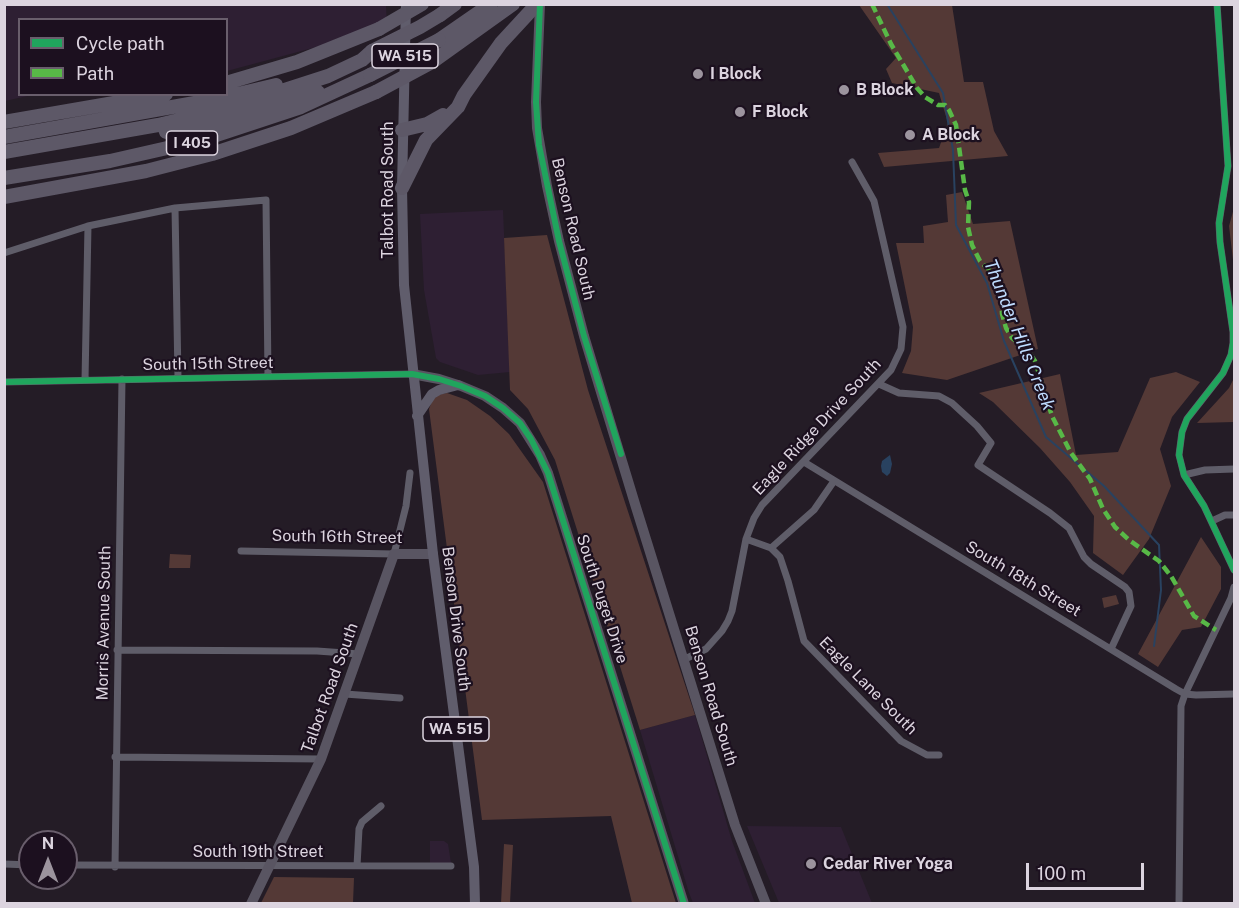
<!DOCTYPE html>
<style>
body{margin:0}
#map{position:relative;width:1239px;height:908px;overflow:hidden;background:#241c26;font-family:"Public Sans",sans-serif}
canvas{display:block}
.frame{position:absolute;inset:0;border:6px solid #dcd4df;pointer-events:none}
.legend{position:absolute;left:18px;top:18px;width:210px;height:78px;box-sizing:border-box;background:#1c101f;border:2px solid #695e6c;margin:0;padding:8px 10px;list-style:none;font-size:18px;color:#dcd4df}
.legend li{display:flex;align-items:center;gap:12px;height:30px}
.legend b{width:30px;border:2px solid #695e6c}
.north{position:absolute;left:18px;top:830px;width:60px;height:60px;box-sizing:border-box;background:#1c101f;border:2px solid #695e6c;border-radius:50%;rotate:0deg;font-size:16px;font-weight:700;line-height:24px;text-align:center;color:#dcd4df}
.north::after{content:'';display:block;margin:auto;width:21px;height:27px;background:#9c949e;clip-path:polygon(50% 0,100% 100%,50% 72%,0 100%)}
.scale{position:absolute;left:1026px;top:863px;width:118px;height:27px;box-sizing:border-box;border:3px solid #dcd4df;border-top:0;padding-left:8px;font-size:18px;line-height:21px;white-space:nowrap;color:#dcd4df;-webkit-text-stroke:4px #1c101f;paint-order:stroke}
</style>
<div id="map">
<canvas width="1239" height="908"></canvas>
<div class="frame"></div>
<ul class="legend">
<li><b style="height:8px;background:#20a55d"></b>Cycle path</li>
<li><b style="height:8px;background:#58b947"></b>Path</li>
</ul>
<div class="north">N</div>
<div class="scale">100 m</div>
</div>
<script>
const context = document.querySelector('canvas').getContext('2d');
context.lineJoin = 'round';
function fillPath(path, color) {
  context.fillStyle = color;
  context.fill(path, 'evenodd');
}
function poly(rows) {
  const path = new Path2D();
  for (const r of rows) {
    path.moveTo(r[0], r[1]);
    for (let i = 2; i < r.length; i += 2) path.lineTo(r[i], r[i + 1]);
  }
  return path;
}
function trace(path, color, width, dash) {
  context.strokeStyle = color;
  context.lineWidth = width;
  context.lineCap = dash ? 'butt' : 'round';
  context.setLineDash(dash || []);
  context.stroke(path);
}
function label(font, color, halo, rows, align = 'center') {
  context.font = font + ' "Public Sans",sans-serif';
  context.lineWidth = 4.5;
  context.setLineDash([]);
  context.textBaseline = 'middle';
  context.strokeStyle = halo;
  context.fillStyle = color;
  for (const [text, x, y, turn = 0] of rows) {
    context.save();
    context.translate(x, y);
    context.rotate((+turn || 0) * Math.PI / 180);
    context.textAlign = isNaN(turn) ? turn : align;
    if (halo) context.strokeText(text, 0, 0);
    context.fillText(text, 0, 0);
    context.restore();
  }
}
fillPath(poly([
 [4,5,386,5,387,28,227,71,226,20,20,20,20,94,32,95,5,101],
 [503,210,510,372,478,375,440,362,436,358,424,290,420,214],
 [695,715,732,841,755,903,693,903,689,893,640,730],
 [747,826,841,827,872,903,779,903],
 [430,841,444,841,448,844,451,863,430,863]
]), '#2e1f33');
fillPath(poly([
 [859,5,952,5,964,82,983,82,994,131,1008,156,884,167,878,153,939,148,948,123,939,93,892,83,886,69,896,58],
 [962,192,973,224,1010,221,1038,349,947,380,902,373,911,351,913,327,896,243,924,243,923,226,948,222,946,195],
 [1234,208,1234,268,1229,226],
 [547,235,588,390,695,715,640,730,555,460,528,409,510,390,504,238],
 [1176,372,1200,382,1172,417,1160,449,1171,486,1149,539,1123,575,1093,553,1094,516,1070,482,1040,448,993,402,979,393,1060,374,1076,455,1118,452,1150,378],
 [1234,378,1234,422,1197,423,1229,388],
 [447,393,467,400,490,416,509,434,543,482,676,903,632,903,611,816,482,820,429,409,432,401,437,395],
 [1201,537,1221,567,1221,589,1201,627,1182,630,1158,667,1138,654],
 [170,554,191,555,190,568,169,568],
 [1116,595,1119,604,1104,608,1102,598],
 [504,844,513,845,510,903,501,903],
 [274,877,354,878,353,903,261,903]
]), '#543936');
fillPath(poly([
 [890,455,892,464,890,473,887,476,882,472,881,466,882,461]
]), '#294260');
trace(poly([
 [887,4,943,93,953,150,956,225,987,283,1004,341,1046,437,1104,486,1159,545,1161,590,1154,646]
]), '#294260', 2);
trace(poly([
 [1217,4,1228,166,1219,223,1220,242,1233,332,1233,343,1231,355,1223,373,1187,419,1182,432,1179,455,1184,475,1204,506,1234,570],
 [175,208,178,378],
 [4,253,88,226,175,208,266,200,268,377],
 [85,380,88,226],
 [4,382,412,374],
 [879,384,899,393,939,396,952,403,977,426,991,443,978,465,1050,513,1069,528,1084,557,1091,564,1125,587,1129,592,1131,606,1111,649],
 [804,462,1176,689,1185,694,1196,695,1234,694],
 [1184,475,1205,470,1234,469],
 [1212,521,1225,515,1234,515],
 [746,539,771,548,780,557,788,581,804,641,901,741,927,755,939,755],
 [771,548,814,510,834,481],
 [241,551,394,554,406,506,410,473],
 [117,650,317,651,359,654],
 [685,659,706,649,722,631,728,621,732,611,746,539,754,518,762,505,891,370,901,349,903,327,874,201,852,162],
 [345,694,400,698],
 [115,757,321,759],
 [4,864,30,865],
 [66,865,451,866],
 [357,866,359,829,362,822,381,806],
 [115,867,122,379],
 [1179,904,1181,706,1185,694,1231,598,1234,587]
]), '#5f5d69', 7);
trace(poly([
 [540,4,536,102,537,128,547,186,559,241,584,336,635,504,735,825,766,904],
 [412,374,439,379,461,386,485,396,503,408,520,423,540,455,548,473,684,904],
 [251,904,321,759,394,554,433,554]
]), '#595562', 10);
trace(poly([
 [406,4,402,188,404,285,433,554,474,867,475,904],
 [417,416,432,394,439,390,458,385]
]), '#605d6c', 10);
trace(poly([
 [440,15,455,4],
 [439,40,491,4],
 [432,62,513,4],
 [226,83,297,62,379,29],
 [4,122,166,94],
 [402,130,427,124,443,115],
 [166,132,246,115,318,92],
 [4,137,217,99,276,85],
 [4,152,158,125,229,108,328,76,362,60,372,51],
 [4,178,110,161,198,141,301,107,370,75],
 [402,188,426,140,458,107,464,95,501,43,537,4],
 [4,197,146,171,212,154,291,128,376,92]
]), '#5d5867', 14);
trace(poly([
 [379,29,422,4],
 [372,51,420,27,440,15],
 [370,75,439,40],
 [376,92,432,62]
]), '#5d5867', 14);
trace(poly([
 [872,4,891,44,917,88,925,97,938,105,945,105,949,110,956,125,965,190,969,202,968,227,972,245,980,261,1001,281,1002,314,1006,328,1012,338,1029,352,1035,361,1052,416,1071,453,1090,479,1103,509,1115,527,1129,540,1159,561,1171,576,1194,616,1216,630]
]), '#58b947', 4.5, [9, 4.5]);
trace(poly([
 [540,4,536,102,539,145,559,241,584,336,621,454],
 [1217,4,1228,166,1219,223,1220,242,1233,332,1233,343,1231,355,1223,373,1187,419,1182,432,1179,455,1184,475,1204,506,1234,570],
 [4,382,412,374,439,379,461,386,485,396,503,408,520,423,531,439,548,473,684,904]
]), '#20a55d', 6);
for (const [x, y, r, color] of [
 [698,74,6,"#9c949e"],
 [844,90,6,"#9c949e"],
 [740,112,6,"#9c949e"],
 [910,135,6,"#9c949e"],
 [811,864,6,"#9c949e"]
]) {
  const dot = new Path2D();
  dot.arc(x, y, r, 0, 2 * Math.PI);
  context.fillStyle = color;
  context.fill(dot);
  trace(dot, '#1c101f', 2);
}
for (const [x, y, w] of [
 [405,56,66],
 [192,143,51],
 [456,729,66]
]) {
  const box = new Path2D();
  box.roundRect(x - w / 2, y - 12, w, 24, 4.5);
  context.fillStyle = '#1c101f';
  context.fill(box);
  trace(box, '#dcd4df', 1.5);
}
label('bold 15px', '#dcd4df', null, [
 ["WA 515",405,56],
 ["I 405",192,143],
 ["WA 515",456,729]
]);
label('bold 16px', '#dcd4df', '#1c101f', [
 ["I Block",710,74],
 ["B Block",856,90],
 ["F Block",752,112],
 ["A Block",922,135],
 ["Cedar River Yoga",823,864]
], 'left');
label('16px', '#dcd4df', '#1c101f', [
 ["Talbot Road South",388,190,-90],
 ["Benson Road South",573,229,77],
 ["South 15th Street",208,364,-1],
 ["Eagle Ridge Drive South",817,427,-47],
 ["South 16th Street",337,537,1],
 ["South 18th Street",1023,579,31],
 ["South Puget Drive",602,599,72],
 ["Benson Drive South",456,619,83],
 ["Morris Avenue South",104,623,-89],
 ["Eagle Lane South",868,686,45],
 ["Talbot Road South",330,688,-70],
 ["Benson Road South",711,696,73],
 ["South 19th Street",258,852]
]);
label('italic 18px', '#bfdcff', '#1c101f', [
 ["Thunder Hills Creek",1019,335,68]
]);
</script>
